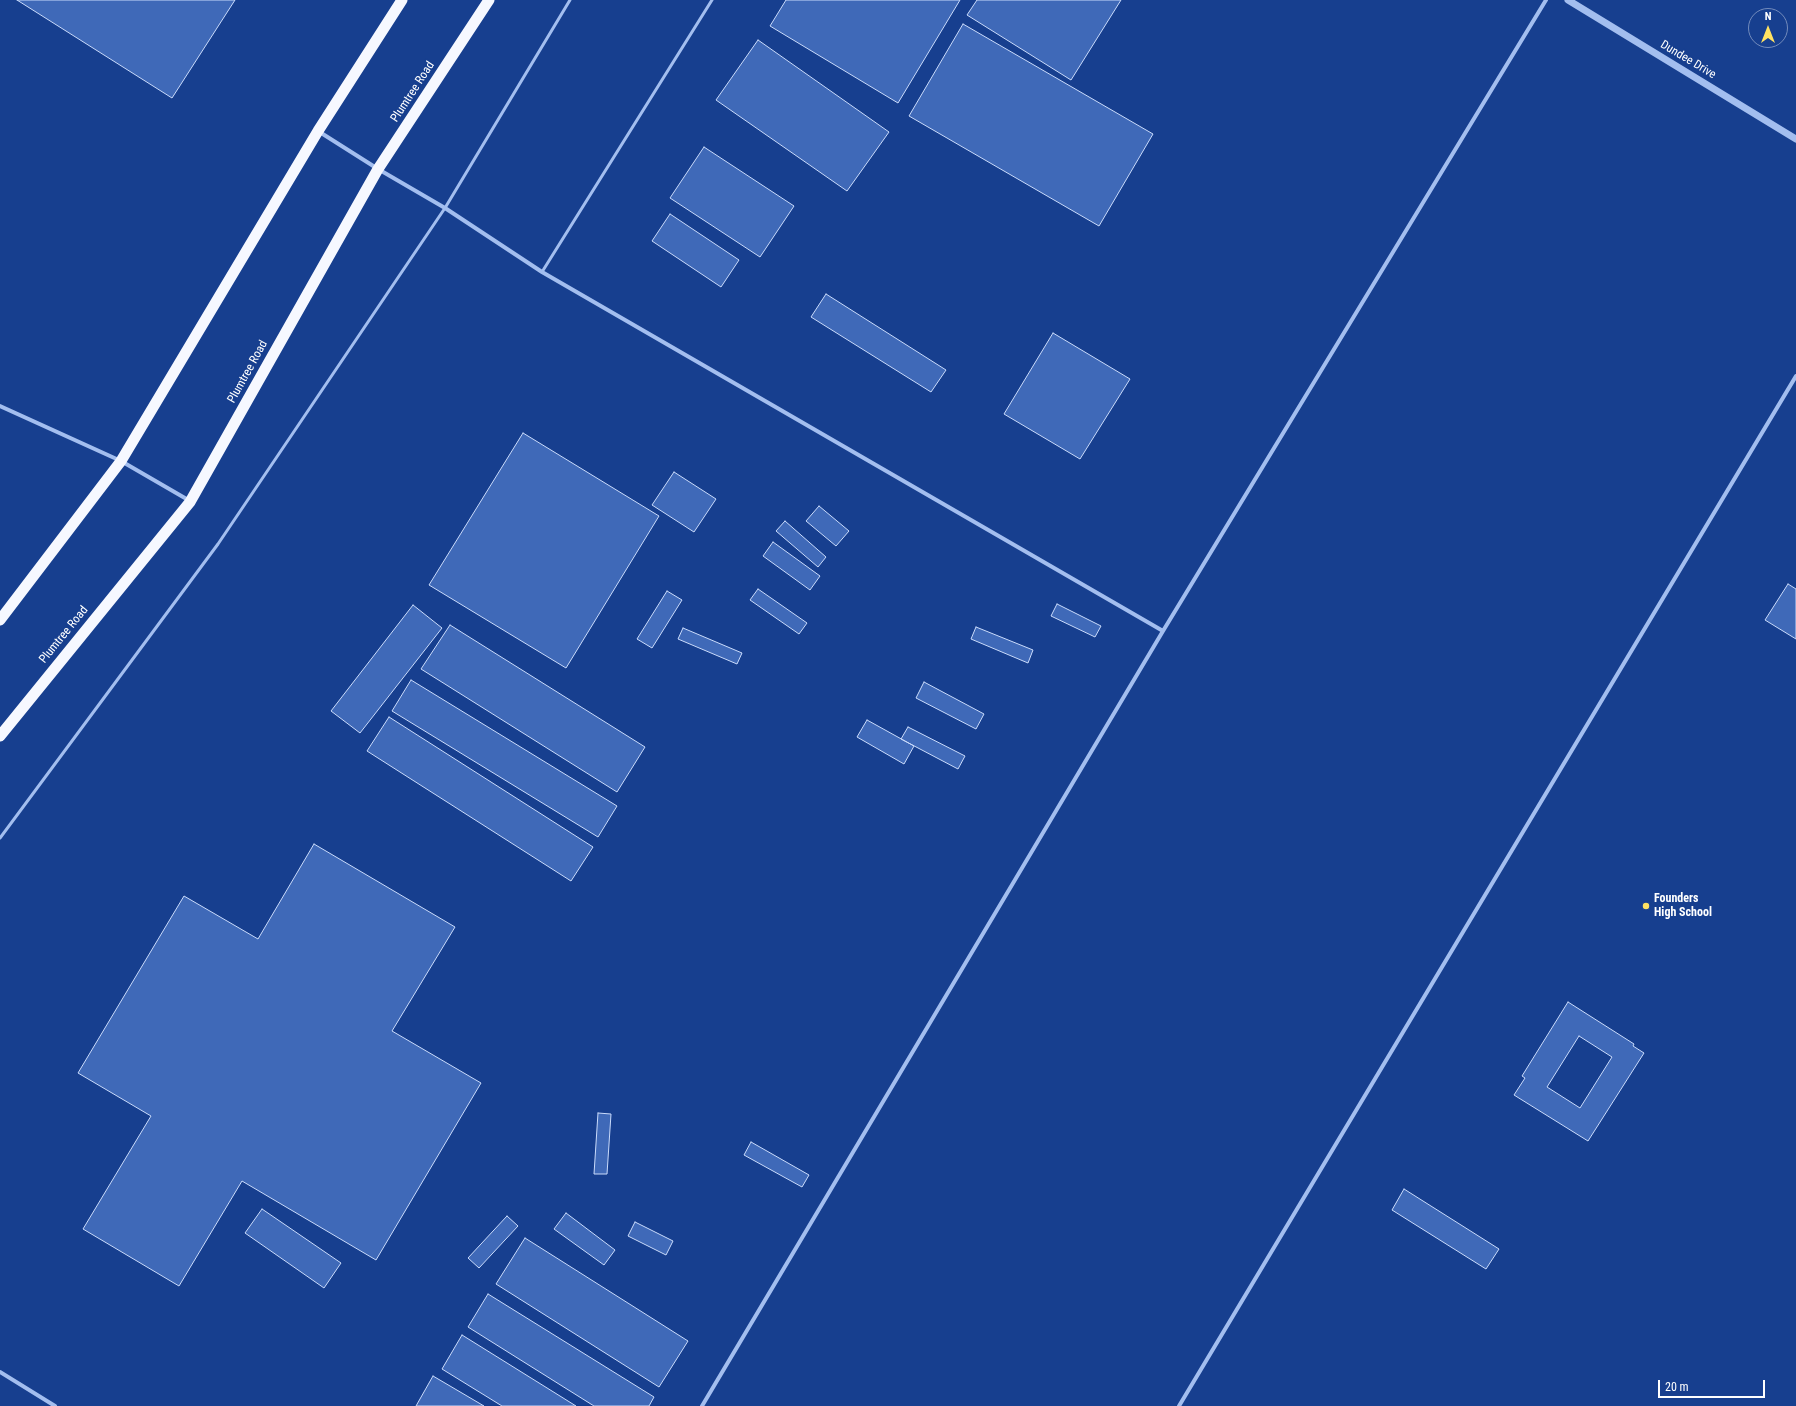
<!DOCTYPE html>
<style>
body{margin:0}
#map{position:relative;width:1796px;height:1406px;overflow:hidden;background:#173f8f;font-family:"Roboto Condensed",sans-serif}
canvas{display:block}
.north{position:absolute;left:1748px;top:8px;width:40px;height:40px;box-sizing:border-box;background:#173f8f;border:1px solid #748cbc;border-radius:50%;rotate:0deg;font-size:11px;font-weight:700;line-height:16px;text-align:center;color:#fff}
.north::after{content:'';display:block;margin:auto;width:14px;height:18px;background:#ffe262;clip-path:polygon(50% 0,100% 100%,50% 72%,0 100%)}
.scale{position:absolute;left:1658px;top:1380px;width:107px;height:18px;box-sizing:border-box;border:2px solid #fff;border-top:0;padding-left:5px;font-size:12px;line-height:14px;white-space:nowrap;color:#fff;-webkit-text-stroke:3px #173f8f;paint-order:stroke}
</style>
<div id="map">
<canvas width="1796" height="1406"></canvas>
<div class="north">N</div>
<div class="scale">20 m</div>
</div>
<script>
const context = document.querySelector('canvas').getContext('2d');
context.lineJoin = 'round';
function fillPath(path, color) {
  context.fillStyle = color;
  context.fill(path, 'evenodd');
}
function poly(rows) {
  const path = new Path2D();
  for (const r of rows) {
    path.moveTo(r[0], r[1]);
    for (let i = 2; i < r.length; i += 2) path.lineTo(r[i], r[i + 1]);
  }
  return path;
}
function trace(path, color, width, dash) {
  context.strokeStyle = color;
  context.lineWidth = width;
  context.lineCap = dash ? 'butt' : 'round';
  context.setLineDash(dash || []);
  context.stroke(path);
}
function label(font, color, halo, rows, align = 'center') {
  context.font = font + ' "Roboto Condensed",sans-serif';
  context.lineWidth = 3;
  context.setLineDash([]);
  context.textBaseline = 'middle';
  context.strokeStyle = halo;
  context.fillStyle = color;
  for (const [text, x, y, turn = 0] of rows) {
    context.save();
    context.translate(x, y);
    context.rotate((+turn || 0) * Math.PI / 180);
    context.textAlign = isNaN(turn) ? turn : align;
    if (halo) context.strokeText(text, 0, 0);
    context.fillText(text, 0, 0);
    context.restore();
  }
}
const building = poly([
 [17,0,235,0,172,98,17,0],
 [786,0,960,0,898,103,770,26,786,0],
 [977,0,1121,0,1071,80,967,15,977,0],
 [963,24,1153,134,1099,226,909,116,963,24],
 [758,40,889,132,847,191,716,100,758,40],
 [704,147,794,206,760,257,670,198,704,147],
 [670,214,739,260,721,287,652,241,670,214],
 [826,294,946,370,931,392,811,317,826,294],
 [1053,333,1130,379,1080,459,1004,414,1053,333],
 [523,433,659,516,566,668,429,585,523,433],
 [674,472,716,499,694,532,652,505,674,472],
 [819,506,849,531,836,546,806,521,819,506],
 [785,521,826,557,818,567,776,531,785,521],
 [773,542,820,576,810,590,763,556,773,542],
 [1788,584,1796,589,1796,639,1765,620,1788,584],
 [758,589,807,623,799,634,750,600,758,589],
 [667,591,682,600,652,648,637,639,667,591],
 [1057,604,1101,626,1095,637,1051,616,1057,604],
 [413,605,442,628,360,733,331,711,413,605],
 [450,625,645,747,617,792,421,669,450,625],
 [976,627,1033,650,1028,663,971,639,976,627],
 [683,628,742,653,737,664,678,639,683,628],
 [411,680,617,806,598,837,392,711,411,680],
 [924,682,984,714,976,729,916,698,924,682],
 [389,717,593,847,571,881,367,751,389,717],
 [867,720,914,746,904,764,857,737,867,720],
 [908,727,965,756,958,769,901,739,908,727],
 [314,844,455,927,392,1031,481,1083,376,1260,242,1181,179,1286,83,1229,151,1116,78,1073,184,896,258,939,314,844],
 [1568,1002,1634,1044,1633,1046,1644,1053,1588,1141,1514,1095,1525,1078,1522,1076,1568,1002],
 [1579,1036,1612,1057,1580,1108,1547,1087,1579,1036],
 [598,1113,611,1114,607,1174,594,1174,598,1113],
 [751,1142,809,1175,802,1187,744,1155,751,1142],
 [1404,1189,1499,1249,1486,1269,1392,1210,1404,1189],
 [262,1209,341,1263,324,1288,245,1233,262,1209],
 [566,1213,615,1250,604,1265,554,1229,566,1213],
 [507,1216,518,1226,479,1268,468,1258,507,1216],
 [635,1222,673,1241,666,1255,628,1236,635,1222],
 [525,1238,688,1341,659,1387,496,1284,525,1238],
 [488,1294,654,1397,649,1406,594,1406,468,1327,488,1294],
 [462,1335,576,1406,502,1406,442,1369,462,1335],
 [433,1376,484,1406,416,1406,433,1376]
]);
fillPath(building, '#3f69b8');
trace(building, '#cadbfb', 1);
trace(poly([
 [542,272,712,0],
 [0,838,218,544,445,208,570,0]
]), '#a3beef', 3);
trace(poly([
 [318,131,378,169,445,208,542,272,1163,631],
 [0,406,121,461,190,501],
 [0,1372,55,1406],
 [702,1406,1163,631,1546,0],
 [1179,1406,1796,376]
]), '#a3beef', 4);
trace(poly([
 [1568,0,1796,139]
]), '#a3beef', 7);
trace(poly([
 [0,620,121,461,318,131,402,0],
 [0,736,190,502,378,169,489,0]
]), '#f6f8ff', 11);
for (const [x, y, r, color] of [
 [1646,906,4,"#ffe262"]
]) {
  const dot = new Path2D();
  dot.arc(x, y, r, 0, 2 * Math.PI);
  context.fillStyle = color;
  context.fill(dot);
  trace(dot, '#173f8f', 1.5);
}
label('12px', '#fff', '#173f8f', [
 ["Dundee Drive",1688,60,31],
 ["Plumtree Road",413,92,-57],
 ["Plumtree Road",248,372,-61],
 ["Plumtree Road",64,635,-51]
]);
label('bold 12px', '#fff', '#173f8f', [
 ["Founders",1654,899],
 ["High School",1654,913]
], 'left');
</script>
